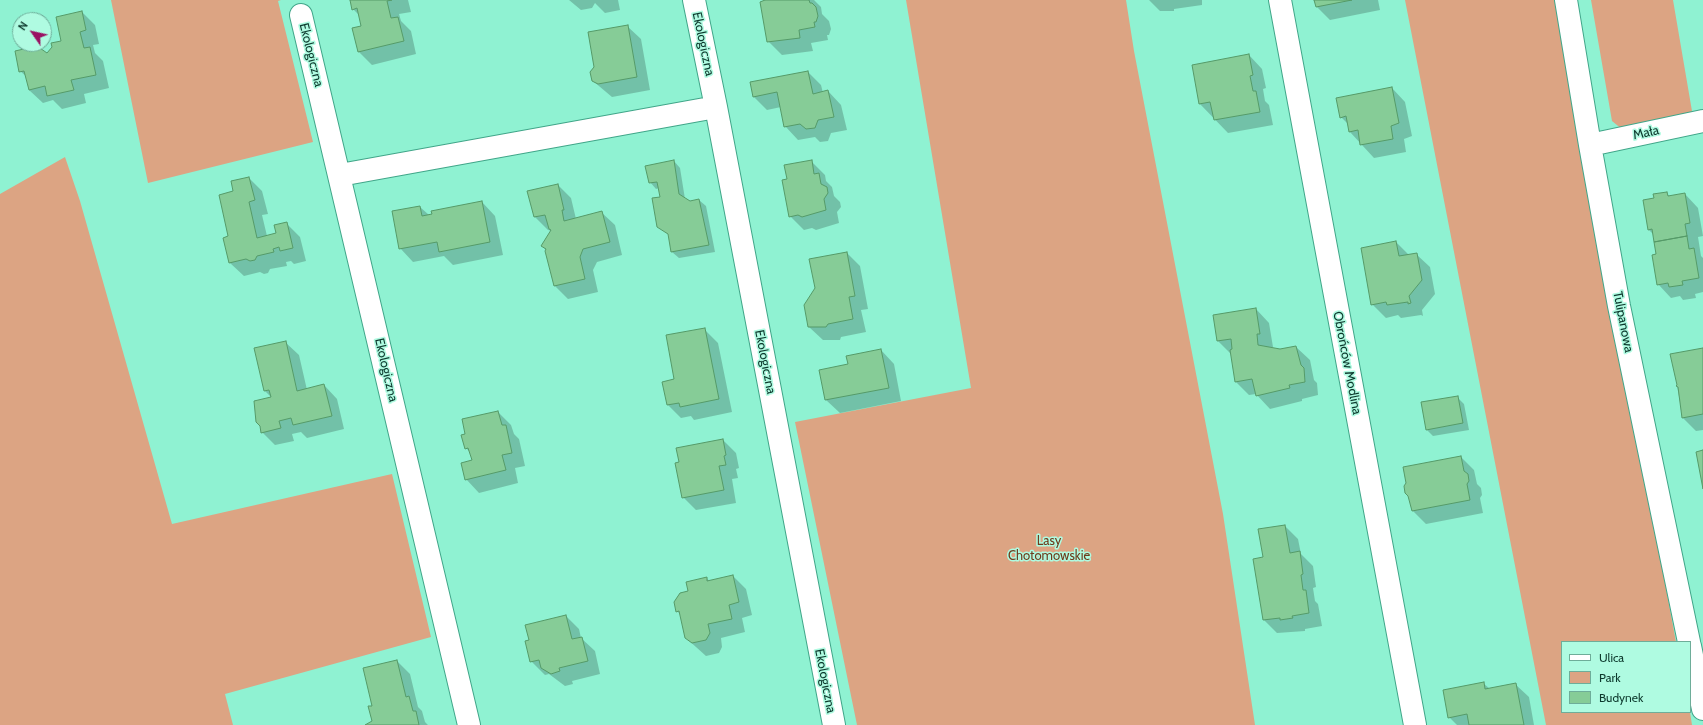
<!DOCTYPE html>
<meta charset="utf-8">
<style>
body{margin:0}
#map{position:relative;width:1703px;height:725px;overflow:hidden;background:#8ff2d2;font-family:Cabin,sans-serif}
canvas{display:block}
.legend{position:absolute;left:1561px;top:641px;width:130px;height:72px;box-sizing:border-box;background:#affbe1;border:1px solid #6ead99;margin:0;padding:5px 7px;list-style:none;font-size:12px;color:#0d392d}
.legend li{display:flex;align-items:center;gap:8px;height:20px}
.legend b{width:20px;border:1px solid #6ead99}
.north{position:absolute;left:12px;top:12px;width:40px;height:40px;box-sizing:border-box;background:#affbe1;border:1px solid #6ead99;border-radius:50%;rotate:304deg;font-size:11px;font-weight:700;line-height:16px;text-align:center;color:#0d392d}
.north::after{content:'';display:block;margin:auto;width:14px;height:18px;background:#9a1163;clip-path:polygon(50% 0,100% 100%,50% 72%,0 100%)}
</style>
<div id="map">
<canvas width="1703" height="725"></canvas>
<ul class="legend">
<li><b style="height:5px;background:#fff"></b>Ulica</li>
<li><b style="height:11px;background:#dca483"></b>Park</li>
<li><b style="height:11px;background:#86cc97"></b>Budynek</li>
</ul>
<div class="north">N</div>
</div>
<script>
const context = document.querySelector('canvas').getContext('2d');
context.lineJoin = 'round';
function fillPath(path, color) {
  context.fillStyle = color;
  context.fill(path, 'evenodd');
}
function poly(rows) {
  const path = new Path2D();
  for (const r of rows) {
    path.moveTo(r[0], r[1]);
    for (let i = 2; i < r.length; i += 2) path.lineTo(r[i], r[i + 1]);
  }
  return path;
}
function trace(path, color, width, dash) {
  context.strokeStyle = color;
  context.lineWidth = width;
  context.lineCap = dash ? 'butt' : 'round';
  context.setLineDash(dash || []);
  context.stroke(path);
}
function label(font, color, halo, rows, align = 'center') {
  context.font = font + ' Cabin,sans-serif';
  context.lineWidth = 3;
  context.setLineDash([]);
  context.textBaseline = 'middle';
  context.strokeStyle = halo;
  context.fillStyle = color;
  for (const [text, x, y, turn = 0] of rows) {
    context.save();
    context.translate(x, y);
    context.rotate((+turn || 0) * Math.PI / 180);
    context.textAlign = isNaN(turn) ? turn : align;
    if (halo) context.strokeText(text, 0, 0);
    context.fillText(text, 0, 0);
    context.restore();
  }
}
fillPath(poly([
 [111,0,281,0,278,1,313,142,148,183],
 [906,0,1126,0,1134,51,1223,514,1255,725,857,725,795,422,971,388],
 [1405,0,1557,0,1676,642,1562,642,1562,712,1690,712,1692,725,1546,725],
 [1591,0,1673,0,1693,117,1623,130,1612,121],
 [65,157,80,201,172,524,392,474,431,637,225,694,233,725,0,725,0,194]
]), '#dca483');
fillPath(poly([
 [351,0,408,0,411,12,399,14,401,21,411,31,416,54,372,65,359,52,362,26,360,16,353,9],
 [569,0,618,0,620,10,605,13,595,3,592,8,581,10],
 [766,0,814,0,821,7,822,14,829,21,831,29,829,35,827,35,828,40,811,43,813,51,782,55,768,41],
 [1149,0,1202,0,1202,5,1174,9,1174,11,1160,11],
 [1315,0,1378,0,1380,10,1330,20,1317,7],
 [82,12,95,25,99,44,93,45,95,53,103,61,109,88,84,94,86,103,62,109,53,100,43,103,29,90,27,77,20,71,48,55,62,42],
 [627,26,641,39,650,90,612,97,593,81],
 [1249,55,1262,69,1266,88,1263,89,1265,101,1269,105,1273,125,1228,133,1200,104],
 [808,72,821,85,823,93,828,91,841,105,847,130,831,133,828,141,820,142,815,137,798,140,785,126,781,107,767,110,754,97,751,83],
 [1392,88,1405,102,1412,136,1404,139,1406,152,1374,158,1350,132,1349,125,1341,117],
 [674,161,680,168,685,199,689,202,699,200,706,206,715,252,679,258,672,252,669,235,658,226,661,198,659,188,656,189,650,182],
 [811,161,825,175,826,181,832,187,834,196,840,202,841,207,837,212,839,223,816,230,812,228,804,230,790,216,788,180],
 [249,178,262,191,268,214,262,215,267,236,277,234,287,224,300,237,306,261,294,264,291,261,286,262,287,266,270,269,268,273,264,274,260,272,244,276,230,263,229,237,235,192],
 [558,185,571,198,576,219,601,212,615,225,622,255,597,262,593,270,598,292,568,299,555,286,547,251,542,246,552,231,548,230,535,217,529,192],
 [1666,193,1670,197,1685,194,1698,208,1703,236,1698,237,1701,256,1703,258,1703,292,1695,294,1696,298,1683,300,1680,296,1671,298,1658,284,1657,255,1654,235,1649,230,1655,199],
 [482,202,495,216,503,255,453,265,444,256,413,262,400,248,420,207,429,215],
 [1396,242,1409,255,1416,254,1430,267,1435,294,1422,310,1423,316,1421,315,1401,318,1398,315,1386,318,1372,304],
 [847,253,860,266,868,309,861,310,866,332,841,337,840,340,823,340,809,327],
 [1256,309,1269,323,1273,347,1268,348,1280,350,1296,347,1310,360,1314,380,1317,383,1318,395,1302,399,1302,401,1270,409,1256,394,1249,395,1236,382,1231,354,1218,341],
 [705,330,718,343,732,412,694,420,691,416,681,418,668,405,663,383,676,380],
 [285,342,299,355,307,390,324,385,337,399,344,429,307,438,301,432,292,434,294,441,275,445,262,432,272,398,265,391],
 [881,350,894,364,901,401,840,413,826,400,849,365],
 [1703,350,1703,430,1696,431,1683,418,1677,386],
 [1457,397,1464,404,1469,430,1433,436,1427,430],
 [498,412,511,425,514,434,519,439,525,466,515,468,518,483,479,493,466,479,473,461,471,453,466,448,466,434],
 [723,440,736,453,739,468,736,469,738,478,732,479,736,503,696,510,683,497],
 [1461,457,1474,470,1477,484,1481,488,1482,495,1480,498,1483,513,1426,524,1412,510,1407,483],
 [1285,526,1298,539,1301,554,1313,566,1316,587,1313,588,1315,601,1318,604,1322,626,1305,629,1305,631,1277,633,1264,620,1264,558],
 [733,576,746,589,752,615,742,618,745,632,721,638,722,647,719,653,706,656,686,638,681,615,677,611,689,592,707,578,709,581],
 [566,616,579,629,581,638,595,651,600,674,572,681,573,684,565,686,549,674,545,675,531,661,530,641],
 [397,661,410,674,418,707,422,711,425,722,428,725,367,725,373,722,373,706],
 [1483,683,1490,689,1515,684,1529,697,1534,725,1457,725,1449,717]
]), '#0003');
const building = poly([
 [350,0,392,0,387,1,391,18,398,17,404,41,358,52,352,28,361,26,357,8,352,10,350,0],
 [765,0,809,0,810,3,812,3,816,7,818,16,816,22,814,22,815,27,799,30,800,38,767,42,760,2,765,0],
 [1314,0,1352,0,1316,7,1314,0],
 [82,11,86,30,80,32,84,48,90,47,96,75,71,80,74,90,47,96,45,86,29,90,24,71,19,72,15,51,37,46,47,53,52,47,51,43,61,41,56,17,82,11],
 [628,25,637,77,598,84,592,81,590,72,594,67,588,32,628,25],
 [1249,54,1253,75,1250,76,1253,91,1256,91,1260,112,1214,120,1210,102,1199,104,1192,65,1249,54],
 [808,71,813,94,828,90,834,117,818,120,815,128,806,129,800,124,784,127,777,92,753,97,750,82,808,71],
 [1392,87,1399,123,1391,126,1393,139,1360,145,1358,130,1349,132,1346,116,1340,118,1336,98,1392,87],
 [674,160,679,194,690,201,699,199,709,245,671,252,668,234,657,227,652,198,660,197,657,182,649,183,645,166,674,160],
 [812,160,814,174,819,173,821,184,827,187,828,193,824,199,826,210,802,217,798,215,789,217,782,180,787,179,784,165,812,160],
 [249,177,255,200,249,202,257,238,276,233,274,225,287,222,293,248,280,251,279,247,273,249,274,252,257,256,255,260,250,261,246,259,229,263,223,238,228,236,219,195,233,191,231,181,249,177],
 [558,184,564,210,562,210,564,221,602,211,610,242,583,249,580,257,585,279,554,286,545,251,546,249,541,246,551,230,549,229,545,215,534,217,527,191,558,184],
 [1667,192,1668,196,1685,193,1690,223,1685,224,1687,236,1654,242,1652,229,1648,230,1643,200,1654,198,1653,194,1667,192],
 [482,201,490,242,439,252,437,242,399,249,392,211,420,206,422,216,432,214,431,211,482,201],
 [1687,236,1689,249,1694,248,1699,278,1682,281,1683,285,1669,287,1668,283,1657,285,1652,255,1656,254,1654,242,1687,236],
 [1396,241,1399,256,1417,253,1422,280,1409,296,1411,303,1408,304,1408,302,1387,305,1386,302,1371,305,1361,248,1396,241],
 [847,252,855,296,849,297,853,319,828,324,826,327,808,327,804,305,815,288,809,259,847,252],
 [1256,308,1260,334,1257,334,1258,345,1280,349,1296,346,1301,365,1304,368,1305,382,1289,385,1290,388,1256,396,1252,379,1235,382,1230,350,1232,349,1231,339,1217,341,1213,315,1256,308],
 [705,328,719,399,680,407,679,403,667,405,662,382,674,379,666,335,705,328],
 [286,341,297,391,324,384,332,416,293,425,291,418,279,421,281,428,261,433,260,426,256,422,254,401,271,397,269,390,264,391,254,348,286,341],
 [1703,348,1703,414,1682,418,1678,387,1676,386,1677,385,1670,354,1703,348],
 [881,349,889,388,825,400,819,370,848,364,846,356,881,349],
 [1458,396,1463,423,1426,430,1421,402,1458,396],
 [498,411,502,425,506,425,512,453,502,455,506,470,465,480,461,463,472,460,468,448,465,449,461,435,465,434,462,419,498,411],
 [723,439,726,455,724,456,726,465,719,466,724,490,682,498,675,463,679,462,676,448,723,439],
 [1703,450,1703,489,1696,452,1703,450],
 [1461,456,1464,471,1468,474,1469,481,1467,484,1470,500,1412,511,1408,496,1405,493,1404,486,1406,483,1403,467,1461,456],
 [1285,525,1290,553,1300,551,1303,574,1301,575,1303,590,1306,590,1309,613,1292,616,1293,618,1280,620,1280,618,1263,620,1253,559,1263,557,1258,529,1285,525],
 [733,575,739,602,729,605,732,619,708,624,710,633,706,640,692,643,685,638,679,611,676,612,674,602,680,593,688,591,686,582,707,577,707,581,733,575],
 [566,615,572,639,582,637,588,661,559,668,560,671,551,674,541,668,539,660,530,662,525,641,529,640,525,625,566,615],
 [397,660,406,697,409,696,413,711,416,711,419,725,365,725,372,721,368,706,372,706,363,668,397,660],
 [1484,682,1485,689,1516,683,1524,725,1469,725,1467,714,1448,718,1443,690,1484,682]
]);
fillPath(building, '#86cc97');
trace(building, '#559a68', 1);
const minor = poly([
 [694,0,716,107,834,725],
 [1280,0,1415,725],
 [1566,0,1590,145,1619,306,1689,642],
 [301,15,469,725],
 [1590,145,1703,121],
 [340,175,716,107],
 [1690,646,1703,709]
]);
trace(minor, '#41a689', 24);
trace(minor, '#fff', 22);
label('13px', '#0d392d', '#affbe1', [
 ["Ekologiczna",703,44,78],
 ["Ekologiczna",311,55,76],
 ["Mała",1646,133,-12],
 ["Tulipanowa",1623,322,79],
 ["Ekologiczna",765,362,79],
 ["Obrońców Modlina",1347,363,79],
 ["Ekologiczna",386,370,77],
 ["Ekologiczna",825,681,79]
]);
label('13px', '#6e3c1d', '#affbe1', [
 ["Lasy",1049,541],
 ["Chotomowskie",1049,556]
]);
</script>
